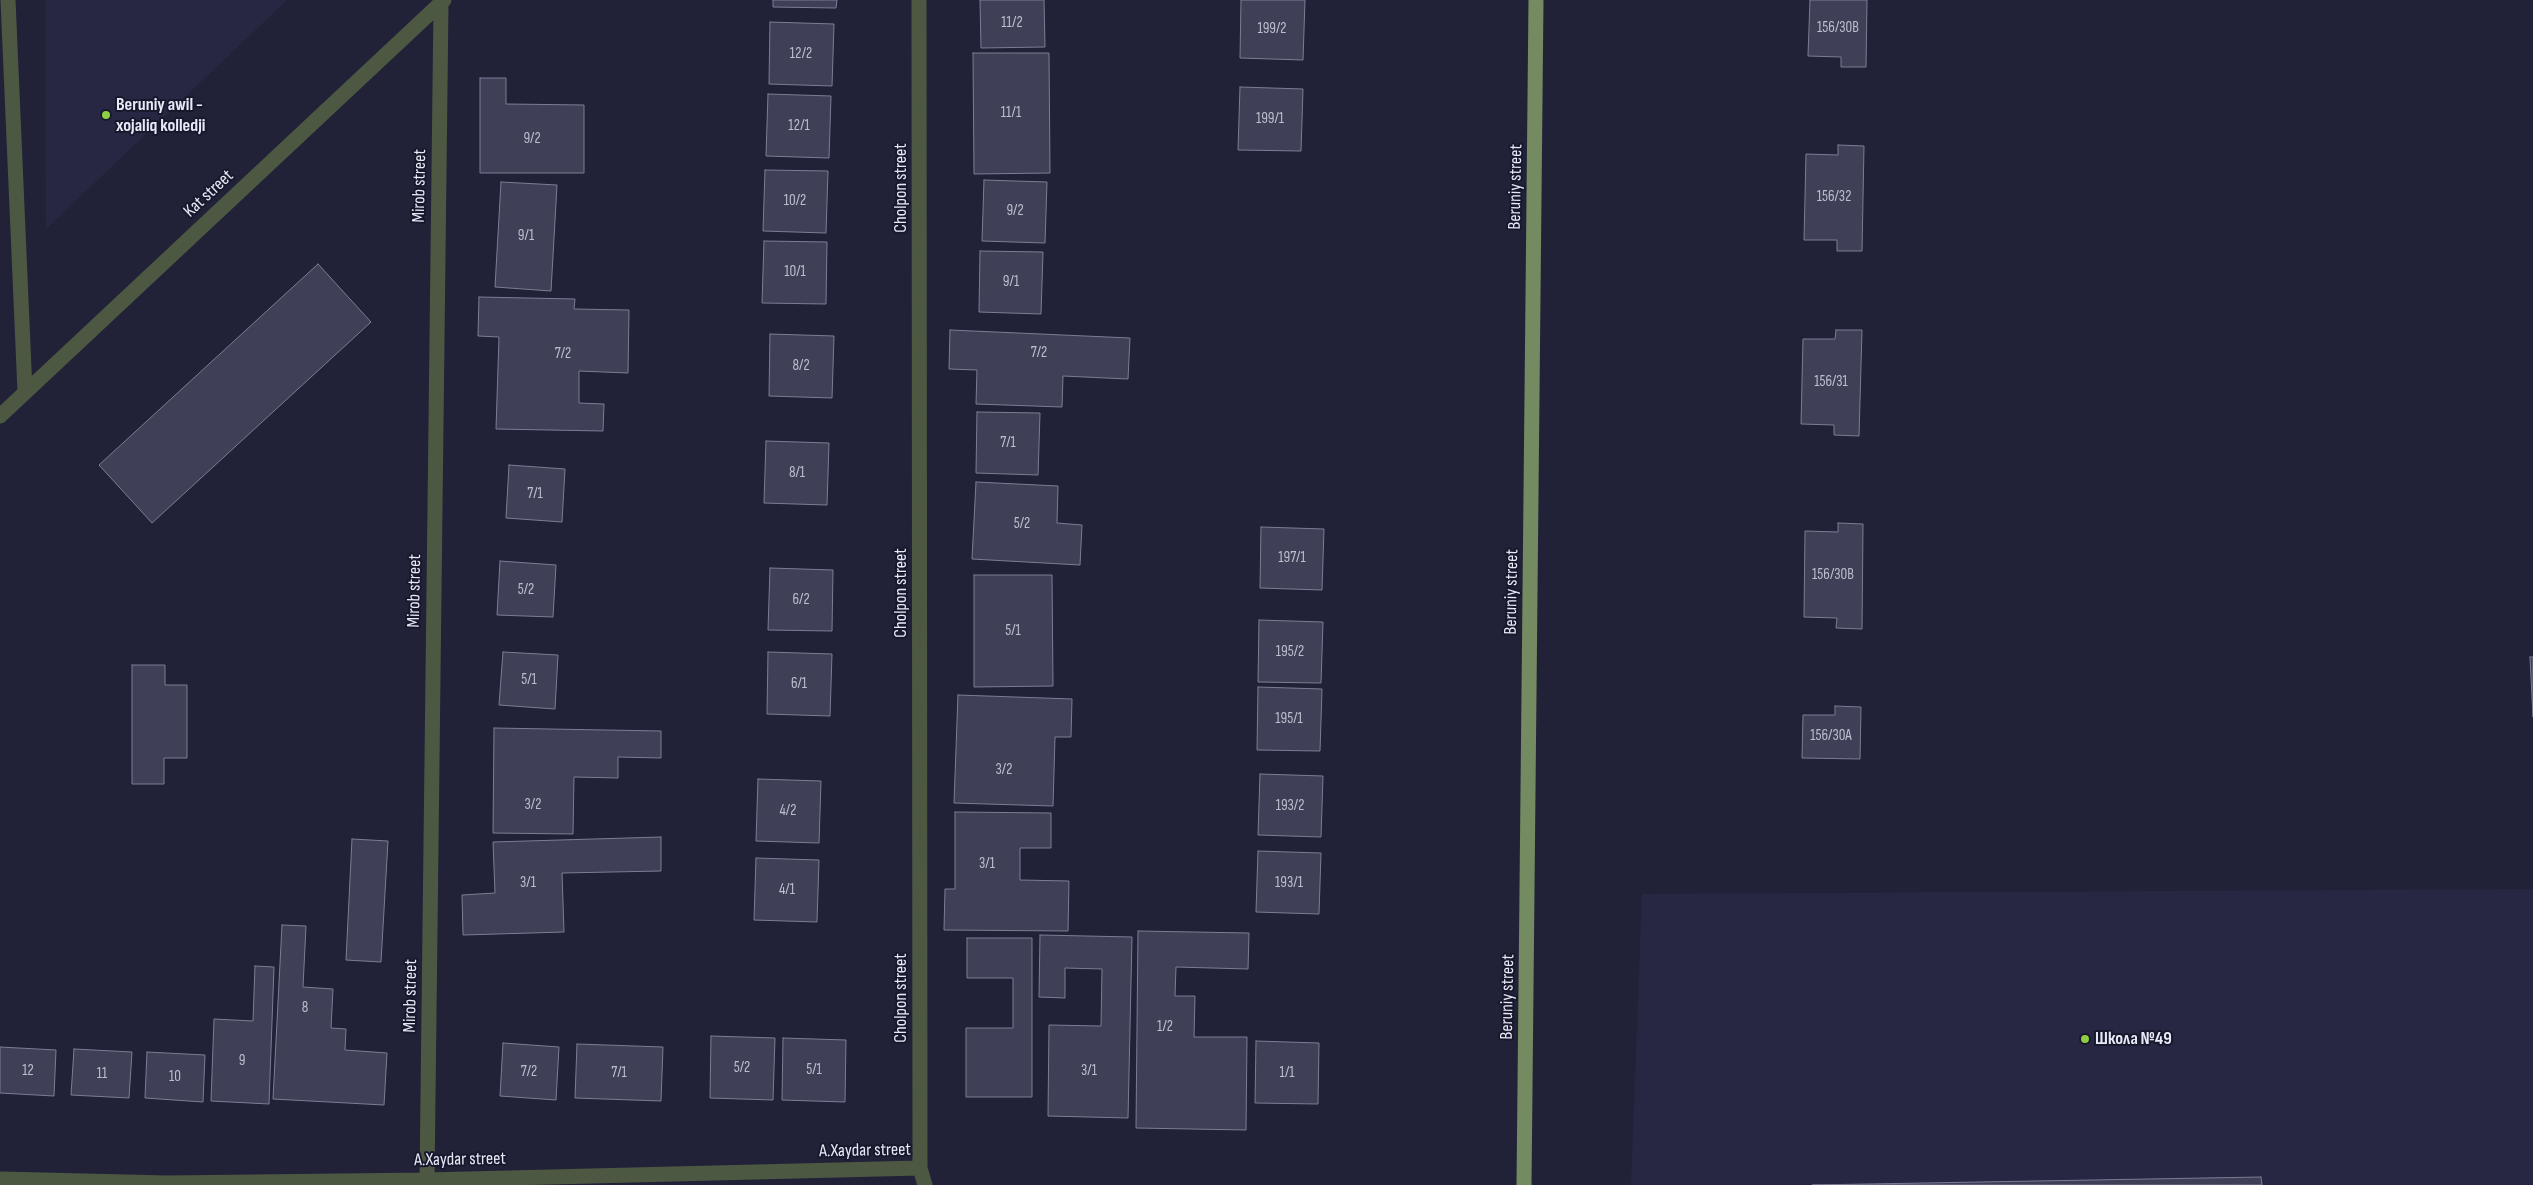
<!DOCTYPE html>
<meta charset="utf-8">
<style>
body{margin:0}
canvas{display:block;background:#212237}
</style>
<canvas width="2533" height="1185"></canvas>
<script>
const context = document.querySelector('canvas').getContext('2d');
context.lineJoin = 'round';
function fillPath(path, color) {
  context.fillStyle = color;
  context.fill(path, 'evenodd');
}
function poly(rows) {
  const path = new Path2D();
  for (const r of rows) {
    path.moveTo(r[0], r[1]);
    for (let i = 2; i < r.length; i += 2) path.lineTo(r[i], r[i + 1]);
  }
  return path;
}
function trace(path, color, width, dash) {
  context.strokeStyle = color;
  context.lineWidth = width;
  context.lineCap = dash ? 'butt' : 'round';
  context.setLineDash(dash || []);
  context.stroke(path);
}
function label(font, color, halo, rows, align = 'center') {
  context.font = font + ' "Sofia Sans Condensed",sans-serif';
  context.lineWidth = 4;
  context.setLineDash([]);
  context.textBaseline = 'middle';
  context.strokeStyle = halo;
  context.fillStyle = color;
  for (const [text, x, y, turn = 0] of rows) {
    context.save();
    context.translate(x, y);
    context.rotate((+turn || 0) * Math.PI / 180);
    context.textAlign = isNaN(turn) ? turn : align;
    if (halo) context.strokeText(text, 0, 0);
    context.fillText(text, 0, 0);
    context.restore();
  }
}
fillPath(poly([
 [45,0,287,0,46,229],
 [2533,889,2533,1185,1631,1185,1642,894]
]), '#272743');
const building = poly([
 [773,0,837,0,836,8,773,7,773,0],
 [980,0,1044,0,1045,47,981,48,980,0],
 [1241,0,1305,0,1303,60,1240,58,1241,0],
 [1810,0,1867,0,1866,67,1841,67,1841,57,1808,56,1810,0],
 [770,22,834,24,832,86,769,84,770,22],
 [973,53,1049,53,1050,173,974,174,973,53],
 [480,78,506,78,506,104,584,105,584,173,480,173,480,78],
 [1240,87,1303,89,1301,151,1238,150,1240,87],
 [768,94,831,96,829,158,766,156,768,94],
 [1838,145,1864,146,1862,251,1837,251,1837,240,1804,240,1806,154,1838,155,1838,145],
 [765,170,828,171,826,233,763,231,765,170],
 [984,180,1047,182,1045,243,982,241,984,180],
 [501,182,557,185,551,291,495,287,501,182],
 [764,241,827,242,826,304,762,303,764,241],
 [980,251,1043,252,1041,314,979,312,980,251],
 [318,264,371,322,152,523,99,465,318,264],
 [479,297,575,299,574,309,629,310,628,373,579,371,579,403,604,404,603,431,496,429,499,337,478,336,479,297],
 [950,330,1130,338,1128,379,1063,376,1062,407,976,404,977,370,949,369,950,330],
 [1836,330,1862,330,1859,436,1834,435,1834,425,1801,424,1803,339,1835,339,1836,330],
 [770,334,834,336,832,398,769,396,770,334],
 [977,412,1040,413,1038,475,976,473,977,412],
 [766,441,829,443,827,505,764,503,766,441],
 [509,465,565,469,562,522,506,518,509,465],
 [976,482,1058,486,1057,523,1082,525,1080,565,972,559,976,482],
 [1838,523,1863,524,1862,629,1836,628,1837,618,1804,617,1805,531,1838,532,1838,523],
 [1261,527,1324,529,1322,590,1260,588,1261,527],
 [500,561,556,565,553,617,497,615,500,561],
 [770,568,833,570,832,631,768,630,770,568],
 [974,575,1052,575,1053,686,974,687,974,575],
 [1259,620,1323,622,1321,683,1258,682,1259,620],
 [503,652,558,655,555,709,499,705,503,652],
 [768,652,832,654,830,716,767,714,768,652],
 [2530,657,2533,657,2533,717,2530,657],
 [132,665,165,665,165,685,187,685,187,758,164,758,164,784,132,784,132,665],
 [1258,687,1322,689,1320,751,1257,750,1258,687],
 [958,695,1072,699,1071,737,1055,737,1053,806,954,803,958,695],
 [1835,706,1861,707,1860,759,1802,758,1803,715,1835,715,1835,706],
 [494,728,661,731,661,758,618,757,618,778,574,777,573,834,493,833,494,728],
 [1260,774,1323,776,1321,837,1258,835,1260,774],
 [758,779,821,781,819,843,756,841,758,779],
 [955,812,1051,813,1051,848,1020,848,1020,880,1069,881,1068,931,944,930,945,889,955,889,955,812],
 [661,837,661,871,562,873,564,932,463,935,462,895,495,893,493,842,661,837],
 [352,839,388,841,381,962,346,960,352,839],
 [1258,851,1321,853,1319,914,1256,912,1258,851],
 [756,858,819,860,817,922,754,920,756,858],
 [282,925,306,926,303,987,333,989,331,1028,346,1029,345,1050,387,1053,384,1105,273,1099,282,925],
 [1138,931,1249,933,1248,969,1176,967,1175,996,1195,996,1194,1037,1247,1037,1246,1130,1136,1128,1138,931],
 [1040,935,1132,937,1128,1118,1048,1116,1049,1025,1101,1026,1102,969,1065,968,1065,998,1039,997,1040,935],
 [967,938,1032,938,1032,1097,966,1097,966,1028,1013,1028,1013,978,967,978,967,938],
 [255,966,274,967,269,1104,211,1101,214,1019,253,1021,255,966],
 [711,1036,775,1038,773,1100,710,1098,711,1036],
 [783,1038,846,1040,845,1102,782,1100,783,1038],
 [1256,1041,1319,1043,1318,1104,1255,1103,1256,1041],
 [503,1043,559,1047,556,1100,500,1096,503,1043],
 [577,1044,663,1047,661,1101,575,1098,577,1044],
 [0,1047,56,1050,54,1096,0,1093,0,1047],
 [74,1049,132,1052,129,1098,71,1095,74,1049],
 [147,1052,205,1055,203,1102,145,1098,147,1052],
 [2261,1177,2262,1185,1812,1185,2261,1177]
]);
fillPath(building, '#3f4057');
trace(building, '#7b7d97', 1);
trace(poly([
 [8,0,25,392],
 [919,0,920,1168,925,1185],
 [0,416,444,0],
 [0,1179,167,1183,427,1180,920,1168],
 [427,1180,441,3]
]), '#4d5843', 15);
trace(poly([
 [1524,1185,1536,0]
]), '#748a60', 15);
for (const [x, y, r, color] of [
 [106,115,5,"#8ece43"],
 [2085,1039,5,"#8ece43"]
]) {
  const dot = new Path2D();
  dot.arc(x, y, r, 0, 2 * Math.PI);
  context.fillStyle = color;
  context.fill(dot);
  trace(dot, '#18182d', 2);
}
label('15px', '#bdbfcf', null, [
 ["11/2",1012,23],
 ["156/30B",1838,28],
 ["199/2",1272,29],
 ["12/2",801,54],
 ["11/1",1011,113],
 ["199/1",1270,119],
 ["12/1",799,126],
 ["9/2",532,139],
 ["156/32",1834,197],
 ["10/2",795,201],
 ["9/2",1015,211],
 ["9/1",526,236],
 ["10/1",795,272],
 ["9/1",1011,282],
 ["7/2",1039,353],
 ["7/2",563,354],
 ["8/2",801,366],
 ["156/31",1831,382],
 ["7/1",1008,443],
 ["8/1",797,473],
 ["7/1",535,494],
 ["5/2",1022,524],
 ["197/1",1292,558],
 ["156/30B",1833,575],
 ["5/2",526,590],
 ["6/2",801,600],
 ["5/1",1013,631],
 ["195/2",1290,652],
 ["5/1",529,680],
 ["6/1",799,684],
 ["195/1",1289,719],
 ["156/30A",1831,736],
 ["3/2",1004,770],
 ["3/2",533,805],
 ["193/2",1290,806],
 ["4/2",788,811],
 ["3/1",987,864],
 ["3/1",528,883],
 ["193/1",1289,883],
 ["4/1",787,890],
 ["8",305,1008],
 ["1/2",1165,1027],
 ["9",242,1061],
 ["5/2",742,1068],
 ["5/1",814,1070],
 ["12",28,1071],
 ["3/1",1089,1071],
 ["7/2",529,1072],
 ["7/1",619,1073],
 ["1/1",1287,1073],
 ["11",102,1074],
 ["10",175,1077]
]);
label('bold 18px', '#e7e9f7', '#18182d', [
 ["Beruniy awil -",116,105],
 ["xojaliq kolledji",116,126],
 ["Школа №49",2095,1039]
], 'left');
label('18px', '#e7e9f7', '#18182d', [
 ["Mirob street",420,186,-89],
 ["Beruniy street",1516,187,-89],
 ["Cholpon street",901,188,-90],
 ["Kat street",209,194,-43],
 ["Mirob street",415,591,-89],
 ["Beruniy street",1512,592,-89],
 ["Cholpon street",901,593,-90],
 ["Mirob street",411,996,-89],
 ["Beruniy street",1508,997,-89],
 ["Cholpon street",901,998,-90],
 ["A.Xaydar street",865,1151,-1],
 ["A.Xaydar street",460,1160,-1]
]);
</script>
